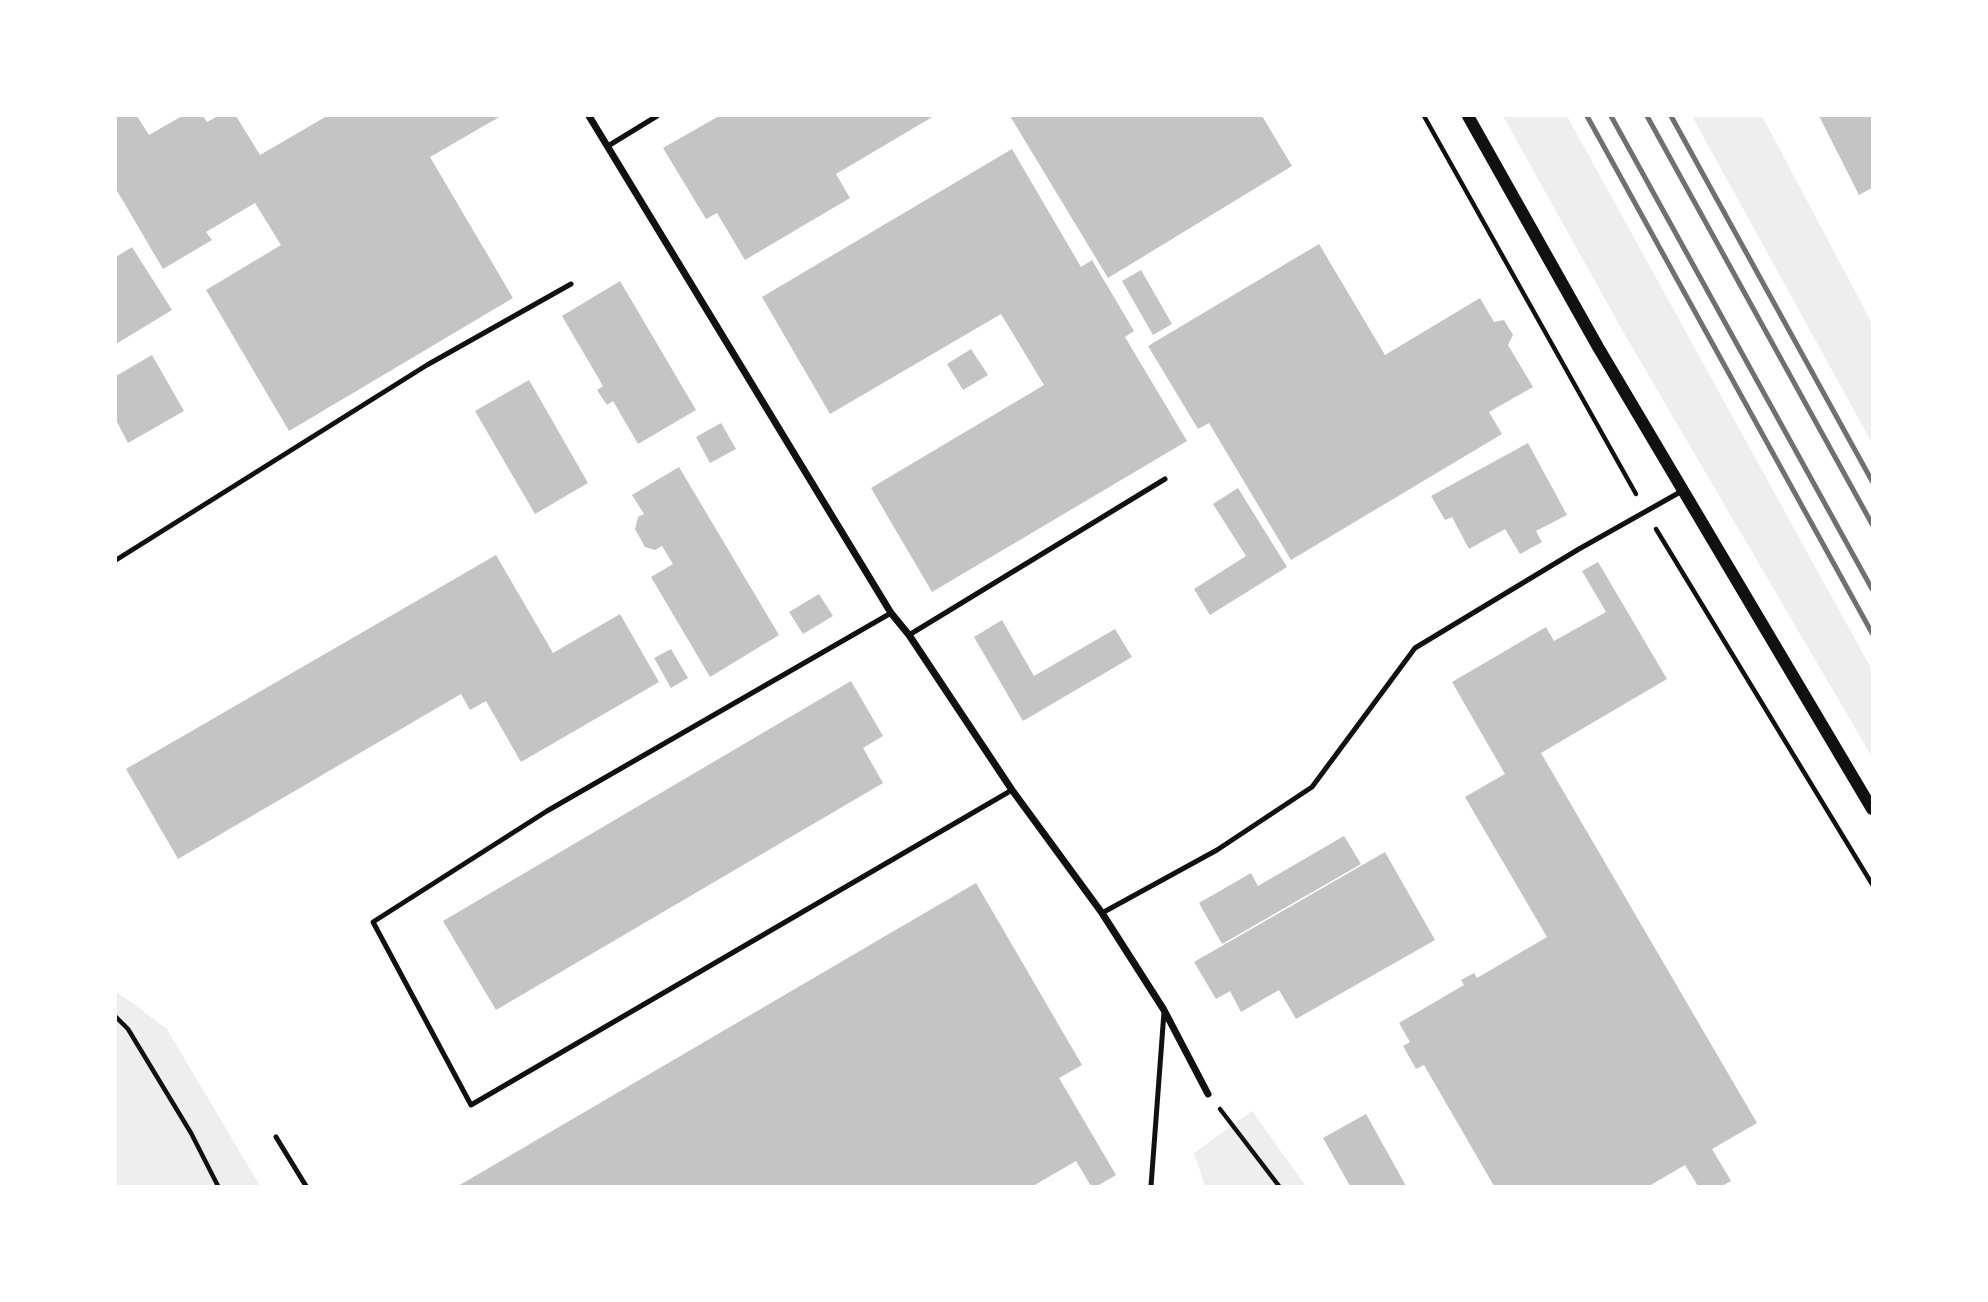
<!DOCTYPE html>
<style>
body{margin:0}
#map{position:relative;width:1988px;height:1302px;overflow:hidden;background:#fff;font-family:Signika,sans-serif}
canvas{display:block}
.frame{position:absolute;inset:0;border:117px solid #fff;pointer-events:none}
</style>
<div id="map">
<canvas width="1988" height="1302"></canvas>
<div class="frame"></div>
</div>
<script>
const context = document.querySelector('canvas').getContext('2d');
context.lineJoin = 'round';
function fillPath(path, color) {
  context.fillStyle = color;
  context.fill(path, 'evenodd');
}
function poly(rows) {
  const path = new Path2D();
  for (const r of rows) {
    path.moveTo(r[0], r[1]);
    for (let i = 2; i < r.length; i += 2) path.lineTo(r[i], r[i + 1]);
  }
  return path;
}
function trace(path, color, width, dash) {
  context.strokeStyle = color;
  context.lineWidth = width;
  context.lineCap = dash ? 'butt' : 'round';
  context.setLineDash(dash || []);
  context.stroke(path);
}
fillPath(poly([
 [1503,116,1567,116,1872,670,1872,757,1625,335],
 [1692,116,1762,116,1872,323,1872,443],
 [116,991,167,1029,260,1186,116,1186],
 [1252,1111,1306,1186,1205,1186,1194,1153]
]), '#eee');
fillPath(poly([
 [116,116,137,116,149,135,182,116,203,116,207,122,218,116,236,116,260,155,327,116,501,116,430,157,513,298,289,431,206,290,281,245,255,203,206,232,212,240,163,269,116,189],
 [719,116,934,116,836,174,850,198,745,260,717,213,706,219,663,148],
 [1010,116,1262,116,1292,166,1108,278],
 [1819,116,1872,116,1872,188,1859,195],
 [1012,149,1081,267,1092,260,1134,331,1125,337,1187,441,932,592,871,488,1044,385,1001,314,830,414,762,297],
 [1319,244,1385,355,1480,298,1494,322,1504,320,1513,335,1508,345,1533,387,1489,412,1502,434,1291,560,1209,423,1198,429,1148,346],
 [132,247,172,310,116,344,116,257],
 [1141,270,1172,324,1153,335,1122,281],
 [620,281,696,410,638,444,613,401,607,405,597,390,603,386,562,316],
 [971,349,988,375,963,390,947,364],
 [152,355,184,411,128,443,116,420,116,376],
 [529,380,588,483,535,514,475,411],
 [721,423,736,449,710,463,696,437],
 [1528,443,1567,515,1536,531,1542,542,1520,554,1505,529,1469,549,1452,517,1445,520,1431,496],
 [679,467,779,635,710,677,651,577,673,564,662,546,655,550,645,547,635,529,638,517,644,514,632,495],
 [1238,488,1287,567,1210,615,1194,589,1246,556,1213,504],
 [496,555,553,653,620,614,659,682,521,762,486,701,470,710,461,694,178,859,126,769],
 [1598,562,1667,679,1541,753,1757,1123,1712,1149,1731,1181,1722,1186,1698,1186,1685,1165,1649,1186,1494,1186,1424,1065,1416,1069,1403,1046,1410,1042,1399,1023,1464,985,1461,980,1474,973,1477,978,1547,937,1465,797,1505,774,1452,682,1546,627,1554,641,1606,612,1582,571],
 [819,594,833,616,803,634,789,612],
 [1002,620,1034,676,1115,629,1132,657,1023,721,974,637],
 [671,649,688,678,671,688,654,658],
 [851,681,883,736,863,748,883,783,496,1010,443,921],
 [1344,836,1361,864,1222,944,1199,903,1251,873,1258,886],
 [1385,852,1435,940,1296,1019,1279,990,1241,1012,1230,991,1216,999,1194,962],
 [976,883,1082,1065,1059,1078,1116,1175,1097,1186,1091,1186,1076,1161,1033,1186,458,1186],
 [1366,1114,1406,1186,1350,1186,1323,1138]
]), '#c4c4c4');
trace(poly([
 [1424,116,1636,494],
 [1656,529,1872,884],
 [116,1017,128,1029,191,1133,218,1186],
 [1220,1109,1279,1186]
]), '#111', 4.5);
trace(poly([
 [608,146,657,116],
 [116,560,427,365,571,284],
 [891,613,547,811,373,922,471,1105,1012,790],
 [909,635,1165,479],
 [1102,913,1217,850,1312,787,1415,648,1579,549,1682,491],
 [276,1137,306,1186],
 [1151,1186,1164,1012]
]), '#111', 5);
trace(poly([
 [589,116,891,613,909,635,1012,790,1102,913,1164,1010,1208,1094]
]), '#111', 7);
trace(poly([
 [1468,116,1598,347,1872,809]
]), '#111', 12);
trace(poly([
 [1587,116,1872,633],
 [1611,116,1872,589],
 [1647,116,1872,524],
 [1671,116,1872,481]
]), '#707070', 5);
</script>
